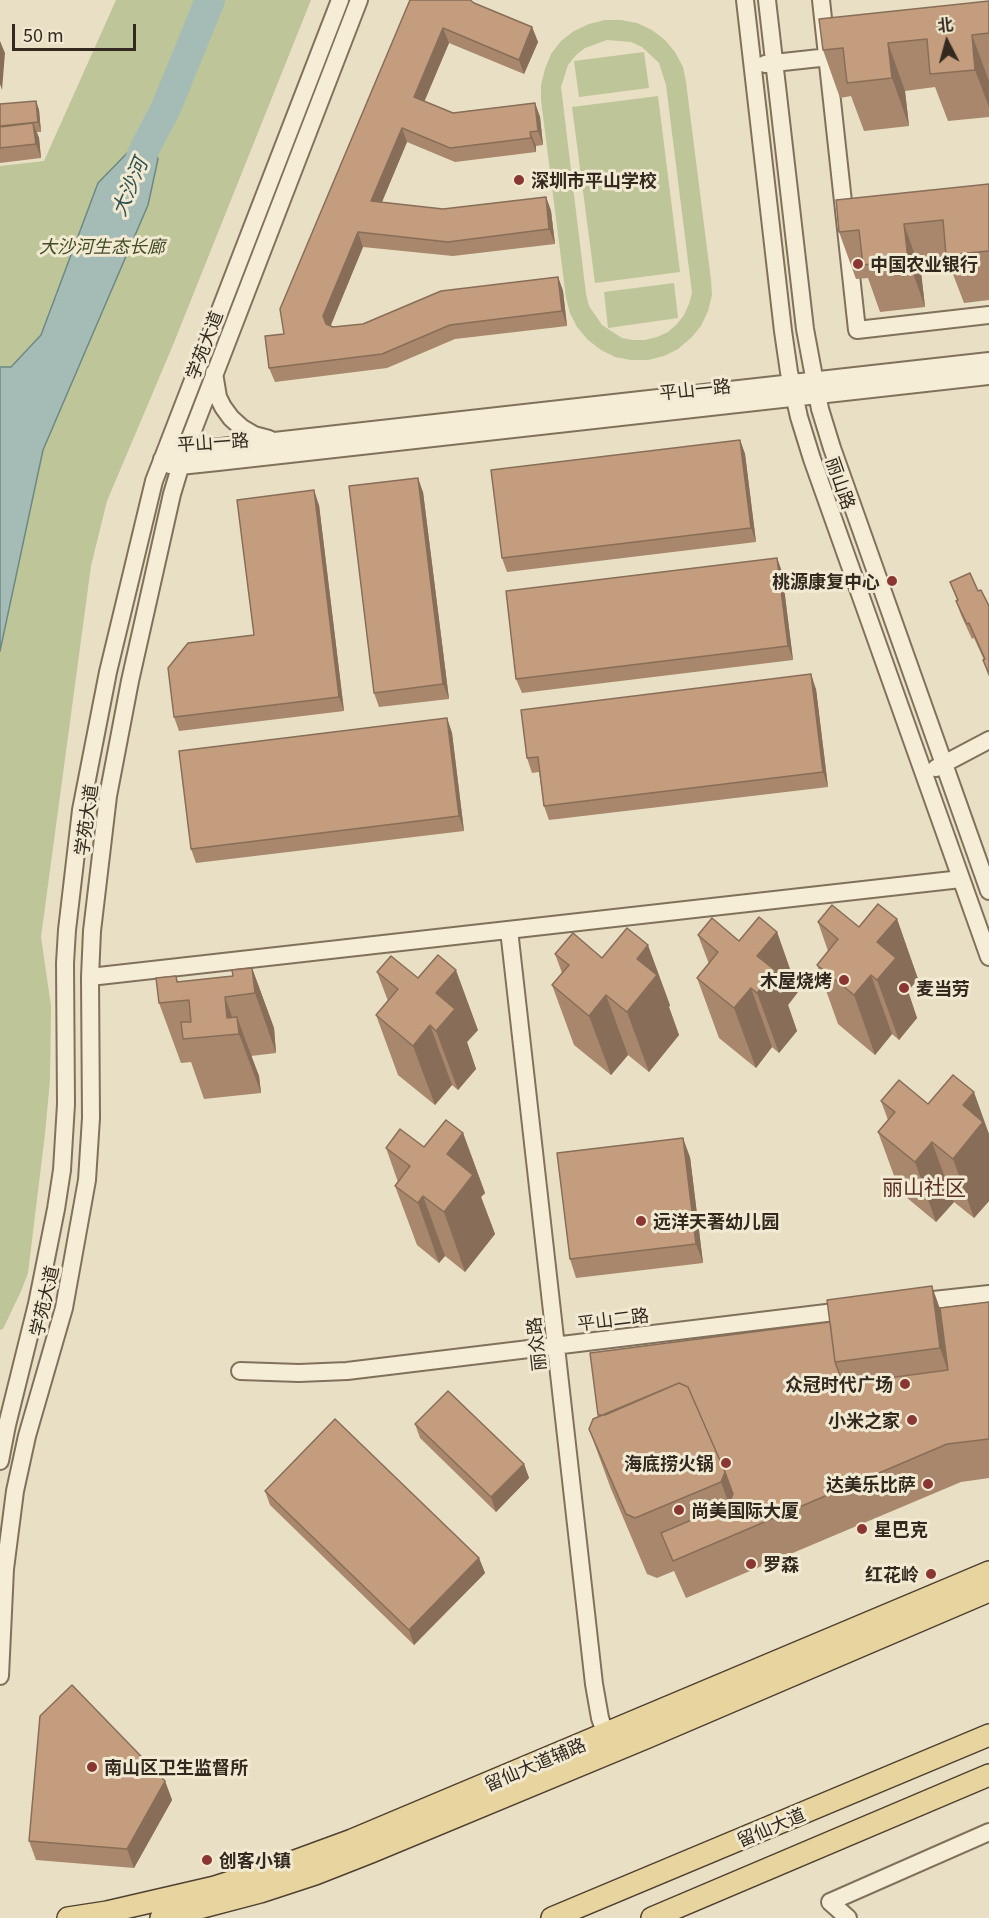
<!DOCTYPE html>
<meta charset="utf-8">
<style>
body{margin:0}
#map{position:relative;width:989px;height:1918px;overflow:hidden;background:#e9dfc4;font-family:Georgia,"Noto Sans SC",serif}
canvas{display:block}
.north{position:absolute;left:917px;top:12px;width:60px;height:60px;-webkit-text-stroke:4px #f1e9d2;paint-order:stroke;rotate:354deg;font-size:16px;font-weight:700;line-height:24px;text-align:center;color:#33291f}
.north::after{content:'';display:block;margin:auto;width:21px;height:27px;background:#33291f;clip-path:polygon(50% 0,100% 100%,50% 72%,0 100%)}
.scale{position:absolute;left:12px;top:24px;width:124px;height:27px;box-sizing:border-box;border:3px solid #33291f;border-top:0;padding-left:8px;font-size:18px;line-height:21px;white-space:nowrap;color:#33291f;-webkit-text-stroke:4px #f1e9d2;paint-order:stroke}
</style>
<div id="map">
<canvas width="989" height="1918"></canvas>
<div class="north">北</div>
<div class="scale">50 m</div>
</div>
<script>
const context = document.querySelector('canvas').getContext('2d');
context.lineJoin = 'round';
function fillPath(path, color) {
  context.fillStyle = color;
  context.fill(path, 'evenodd');
}
function poly(rows) {
  const path = new Path2D();
  for (const r of rows) {
    path.moveTo(r[0], r[1]);
    for (let i = 2; i < r.length; i += 2) path.lineTo(r[i], r[i + 1]);
  }
  return path;
}
function trace(path, color, width, dash) {
  context.strokeStyle = color;
  context.lineWidth = width;
  context.lineCap = dash ? 'butt' : 'round';
  context.setLineDash(dash || []);
  context.stroke(path);
}
function label(font, color, halo, rows, align = 'center') {
  context.font = font + ' Georgia,"Noto Sans SC",serif';
  context.lineWidth = 6;
  context.setLineDash([]);
  context.textBaseline = 'middle';
  context.strokeStyle = halo;
  context.fillStyle = color;
  for (const [text, x, y, turn = 0] of rows) {
    context.save();
    context.translate(x, y);
    context.rotate((+turn || 0) * Math.PI / 180);
    context.textAlign = isNaN(turn) ? turn : align;
    if (halo) context.strokeText(text, 0, 0);
    context.fillText(text, 0, 0);
    context.restore();
  }
}
fillPath(poly([
 [116,0,311,0,173,345,107,501,91,566,41,937,51,1006,50,1080,45,1134,28,1273,22,1289,3,1329,0,1330,0,166,44,161],
 [605,20,621,20,637,23,652,30,665,40,675,52,683,67,686,82,711,280,712,295,708,311,701,326,691,338,678,349,664,356,648,360,631,360,615,357,601,350,588,340,577,327,570,313,566,298,541,100,541,85,545,69,551,54,561,41,574,31,589,24],
 [607,40,631,42,642,47,659,63,666,85,692,293,689,304,684,315,677,324,668,332,657,337,645,340,633,340,622,338,602,325,589,306,586,294,561,87,568,65,576,55,585,48],
 [644,52,649,88,579,97,574,61],
 [658,96,680,272,595,283,572,107],
 [674,283,678,318,608,328,604,292]
]), '#bec599');
const water = poly([
 [136,144,154,150,158,159,148,205,43,450,0,651,0,367,11,367,41,335,98,183,136,144]
]);
fillPath(water, '#a5bcb6');
trace(water, '#6d8983', 1.5);
trace(poly([
 [130,184,145,148,166,108,210,0]
]), '#a5bcb6', 30);
const minor = poly([
 [745,0,783,331,789,372,799,417,812,459,989,957],
 [767,0,805,329,820,409,832,448,989,891],
 [821,0,857,330,989,315],
 [765,64,838,56],
 [989,361,185,451,162,459,170,465,180,466,218,462,989,376],
 [214,373,218,397,223,407,231,418,242,428,254,435,269,439],
 [936,768,989,740],
 [509,930,594,1684,600,1718,609,1744],
 [90,977,961,879],
 [915,1302,989,1294],
 [240,1371,299,1373,347,1371,851,1310],
 [0,1461,7,1425,37,1304,56,1209,62,1170,66,1104,65,963,67,930,81,810,108,672,154,481,340,0],
 [0,1676,5,1569,15,1491,27,1436,64,1308,87,1180,91,1118,90,977,92,931,108,796,130,681,172,494,185,451,359,0],
 [848,1918,830,1902,989,1832]
]);
const major = poly([
 [68,1918,107,1912,215,1887,292,1862,352,1840,989,1572],
 [161,1918,260,1892,315,1874,371,1852,648,1737,989,1591],
 [552,1918,989,1735],
 [652,1918,989,1775]
]);
trace(minor, '#81715c', 20);
trace(major, '#4f4030', 24);
trace(minor, '#f5edd6', 16);
trace(major, '#e8d49f', 21);
fillPath(poly([
 [410,0,474,3,532,27,538,42,524,74,449,43,424,101,453,113,535,103,540,117,543,145,536,146,536,152,455,162,407,142,382,202,443,209,546,197,551,211,555,244,453,256,363,247,330,326,333,327,363,324,558,277,563,291,567,326,455,339,387,368,275,382,269,368,284,334],
 [989,1,989,117,948,121,935,87,905,91,909,126,864,131,851,96,840,98,823,50],
 [36,101,39,110,41,132,37,132,39,138,41,158,0,163,0,104],
 [989,184,989,300,964,303,951,269,921,272,925,307,880,312,868,278,856,279,839,232],
 [740,440,745,454,756,542,507,572,502,558],
 [423,492,449,699,379,707,374,693],
 [319,505,344,711,179,731,174,717,254,635],
 [777,558,782,572,793,660,522,693,516,679],
 [950,582,978,591,989,606,989,677,983,660,984,660,974,638,972,639,961,615,956,601,957,600],
 [816,689,828,787,549,820,544,806,539,772,532,773,527,758],
 [447,718,452,733,464,831,196,863,191,849],
 [897,919,918,979,908,991,917,1018,899,1040,892,1034,875,1055,838,1024,817,965,828,951,818,922,859,927],
 [777,932,798,992,788,1005,797,1031,779,1053,772,1047,756,1068,719,1038,697,978,709,964,698,935,739,941],
 [555,954,602,958,670,1005,669,1007,679,1035,649,1072,628,1055,611,1075,574,1045,552,985,562,973],
 [252,968,274,1028,276,1053,251,1056,259,1076,261,1093,204,1099,191,1062,181,1063,159,1003,176,976,178,982,233,976],
 [377,972,478,1030,467,1042,476,1069,458,1090,452,1085,435,1105,398,1075,376,1015,388,1001],
 [881,1101,928,1104,989,1134,989,1201,974,1218,954,1202,936,1222,900,1192,878,1132,888,1120],
 [463,1133,485,1193,481,1197,495,1234,465,1272,445,1256,439,1263,417,1245,395,1186,398,1182,386,1148,424,1147],
 [690,1157,703,1263,576,1278,570,1259],
 [989,1302,989,1478,961,1482,686,1598,674,1571,657,1578,647,1574,611,1489,589,1429,599,1417,598,1415,940,1308],
 [415,1424,524,1464,529,1478,496,1512,420,1438],
 [265,1491,479,1558,485,1573,414,1645,270,1505],
 [165,1781,172,1800,134,1868,36,1860,29,1841]
]), '#a8876c');
fillPath(poly([
 [532,27,538,42,524,74,519,60],
 [443,28,449,43,420,112,414,97],
 [972,35,989,81,989,107,975,70],
 [0,41,5,53,2,90,0,84],
 [888,43,905,91,909,126,892,78],
 [36,101,39,110,41,132,38,122],
 [535,103,540,117,543,145,538,131],
 [33,123,39,138,41,158,36,144],
 [402,128,407,142,376,216,371,201],
 [530,132,536,146,536,152,531,138],
 [546,197,551,211,555,244,549,229],
 [904,224,921,272,925,307,908,259],
 [358,232,363,247,329,330,323,316],
 [558,277,563,291,567,326,562,311],
 [740,440,745,454,756,542,751,528],
 [418,478,423,492,449,699,443,684],
 [314,490,319,505,344,711,339,697],
 [777,558,782,572,793,660,788,646],
 [811,674,816,689,828,787,823,772],
 [447,718,452,733,464,831,459,816],
 [897,919,918,979,908,991,917,1018,899,1040,877,980,877,942],
 [777,932,798,992,788,1005,797,1031,779,1053,757,993,757,956],
 [648,945,670,1005,669,1007,679,1035,649,1072,627,1012,637,959],
 [252,968,274,1028,276,1053,255,993],
 [456,970,478,1030,467,1042,476,1069,458,1090,436,1031,436,993],
 [871,975,892,1034,875,1055,854,995],
 [751,988,772,1047,756,1068,734,1008],
 [606,995,628,1055,611,1075,589,1016],
 [225,997,238,1034,227,1018],
 [237,1017,259,1076,261,1093,239,1034],
 [430,1025,452,1085,435,1105,413,1046],
 [974,1092,989,1134,989,1201,974,1218,953,1159,963,1105],
 [463,1133,485,1193,481,1197,495,1234,465,1272,444,1212,447,1154],
 [683,1138,690,1157,703,1263,696,1244],
 [932,1142,954,1202,936,1222,915,1162],
 [423,1196,445,1256,439,1263,418,1203],
 [932,1286,953,1346,961,1408,940,1348],
 [524,1464,529,1478,496,1512,491,1497],
 [725,1472,746,1529,739,1532,721,1482],
 [479,1558,485,1573,414,1645,409,1630],
 [165,1781,172,1800,134,1868,127,1849]
]), '#886e58');
const building = poly([
 [410,0,470,0,474,3,532,27,519,60,443,28,414,97,453,113,535,103,538,131,530,132,531,138,450,148,402,128,371,201,443,209,546,197,549,229,448,242,358,232,323,316,326,324,333,327,363,324,441,291,558,277,562,311,450,325,382,354,269,368,265,336,284,334,280,309,410,0],
 [989,1,989,33,972,35,975,70,930,74,927,39,888,43,892,78,847,83,843,48,823,50,819,19,989,1],
 [36,101,38,122,0,126,0,104,36,101],
 [33,123,36,144,0,148,0,127,33,123],
 [989,184,989,251,946,255,943,220,904,224,908,259,863,265,859,230,839,232,836,200,989,184],
 [740,440,751,528,502,558,491,470,740,440],
 [418,478,443,684,374,693,349,486,418,478],
 [314,490,339,697,174,717,168,668,188,643,254,635,237,500,314,490],
 [777,558,788,646,516,679,506,591,777,558],
 [970,573,978,591,981,590,989,606,989,674,983,660,985,659,969,623,967,624,956,601,958,600,950,582,970,573],
 [811,674,823,772,544,806,538,757,527,758,521,710,811,674],
 [447,718,459,816,191,849,179,751,447,718],
 [878,904,897,919,877,942,896,958,877,980,871,975,854,995,817,965,838,939,818,922,832,905,859,927,878,904],
 [759,917,777,932,757,956,776,971,757,993,751,988,734,1008,697,978,718,952,698,935,712,918,739,941,759,917],
 [627,928,648,945,637,959,657,975,627,1012,606,995,589,1016,552,985,569,965,555,954,573,933,602,958,627,928],
 [438,955,456,970,436,993,455,1009,436,1031,430,1025,413,1046,376,1015,398,989,377,972,391,956,418,978,438,955],
 [252,968,255,993,225,997,227,1018,237,1017,239,1034,183,1039,181,1022,191,1022,189,1000,159,1003,156,978,176,976,177,982,233,976,232,970,252,968],
 [953,1075,974,1092,963,1105,983,1122,953,1159,932,1142,915,1162,878,1132,895,1112,881,1101,899,1080,928,1104,953,1075],
 [446,1120,463,1133,447,1154,473,1175,444,1212,423,1196,418,1203,395,1186,410,1166,386,1148,400,1129,424,1147,446,1120],
 [683,1138,696,1244,570,1259,557,1153,683,1138],
 [932,1286,940,1348,835,1362,827,1300,932,1286],
 [989,1302,989,1439,947,1444,673,1561,661,1533,729,1504,733,1494,725,1472,688,1387,679,1383,605,1415,598,1415,590,1353,830,1322,835,1362,843,1384,948,1370,940,1308,989,1302],
 [679,1383,688,1387,725,1472,721,1482,635,1518,626,1514,589,1429,593,1419,679,1383],
 [448,1391,524,1464,491,1497,415,1424,448,1391],
 [335,1419,479,1558,409,1630,265,1491,335,1419],
 [72,1685,165,1781,127,1849,29,1841,40,1716,72,1685]
]);
fillPath(building, '#c39d7e');
trace(building, '#886e58', 1.5);
for (const [x, y, r, color] of [
 [519,180,6,"#8a3633"],
 [858,264,6,"#8a3633"],
 [892,581,6,"#8a3633"],
 [844,980,6,"#8a3633"],
 [904,988,6,"#8a3633"],
 [641,1221,6,"#8a3633"],
 [905,1384,6,"#8a3633"],
 [912,1420,6,"#8a3633"],
 [726,1463,6,"#8a3633"],
 [928,1484,6,"#8a3633"],
 [679,1510,6,"#8a3633"],
 [862,1529,6,"#8a3633"],
 [751,1564,6,"#8a3633"],
 [931,1574,6,"#8a3633"],
 [92,1767,6,"#8a3633"],
 [207,1860,6,"#8a3633"]
]) {
  const dot = new Path2D();
  dot.arc(x, y, r, 0, 2 * Math.PI);
  context.fillStyle = color;
  context.fill(dot);
  trace(dot, '#f1e9d2', 2);
}
label('bold 18px', '#33291f', '#f1e9d2', [
 ["深圳市平山学校",531,180],
 ["中国农业银行",870,264],
 ["桃源康复中心",880,581,"right"],
 ["木屋烧烤",832,980,"right"],
 ["麦当劳",916,988],
 ["远洋天著幼儿园",653,1221],
 ["众冠时代广场",893,1384,"right"],
 ["小米之家",900,1420,"right"],
 ["海底捞火锅",714,1463,"right"],
 ["达美乐比萨",916,1484,"right"],
 ["尚美国际大厦",691,1510],
 ["星巴克",874,1529],
 ["罗森",763,1564],
 ["红花岭",919,1574,"right"],
 ["南山区卫生监督所",104,1767],
 ["创客小镇",219,1860]
], 'left');
label('italic 18px', '#424d27', '#f1e9d2', [
 ["大沙河生态长廊",102,246]
]);
label('18px', '#33291f', '#f1e9d2', [
 ["学苑大道",204,345,-69],
 ["平山一路",695,389,-6],
 ["平山一路",213,442,-4],
 ["丽山路",841,483,71],
 ["学苑大道",86,820,-82],
 ["学苑大道",44,1301,-77],
 ["平山二路",613,1319,-7],
 ["丽众路",536,1344,-96],
 ["留仙大道辅路",535,1764,-23],
 ["留仙大道",771,1827,-23]
]);
label('italic 20px', '#2f5150', '#f1e9d2', [
 ["大沙河",129,187,-67]
]);
label('21px', '#5b3123', '#f1e9d2', [
 ["丽山社区",924,1187]
]);
</script>
